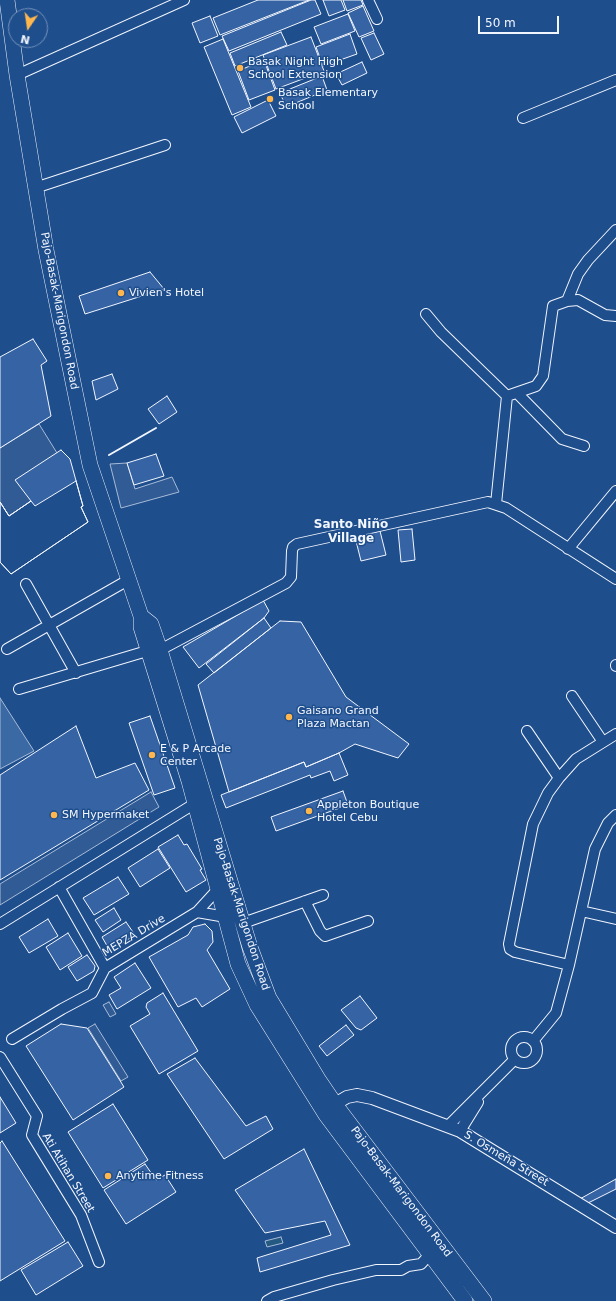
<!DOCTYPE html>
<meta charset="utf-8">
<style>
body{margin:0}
#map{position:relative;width:616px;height:1301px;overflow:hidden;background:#1f4e8c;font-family:"DejaVu Sans",sans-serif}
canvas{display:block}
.north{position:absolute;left:8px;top:8px;width:40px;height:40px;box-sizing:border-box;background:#1f4e8c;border:1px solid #7391ba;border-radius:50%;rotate:193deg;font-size:11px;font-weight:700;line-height:16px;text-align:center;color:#f2f6ff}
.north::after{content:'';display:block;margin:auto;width:14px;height:18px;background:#ffb74d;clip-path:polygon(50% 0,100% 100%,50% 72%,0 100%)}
.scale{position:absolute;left:478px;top:16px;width:81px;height:18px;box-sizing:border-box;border:2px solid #f2f6ff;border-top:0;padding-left:5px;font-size:12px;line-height:14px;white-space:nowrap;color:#f2f6ff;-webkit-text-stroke:3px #1f4e8c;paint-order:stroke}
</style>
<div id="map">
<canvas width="616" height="1301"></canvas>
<div class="north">N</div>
<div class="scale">50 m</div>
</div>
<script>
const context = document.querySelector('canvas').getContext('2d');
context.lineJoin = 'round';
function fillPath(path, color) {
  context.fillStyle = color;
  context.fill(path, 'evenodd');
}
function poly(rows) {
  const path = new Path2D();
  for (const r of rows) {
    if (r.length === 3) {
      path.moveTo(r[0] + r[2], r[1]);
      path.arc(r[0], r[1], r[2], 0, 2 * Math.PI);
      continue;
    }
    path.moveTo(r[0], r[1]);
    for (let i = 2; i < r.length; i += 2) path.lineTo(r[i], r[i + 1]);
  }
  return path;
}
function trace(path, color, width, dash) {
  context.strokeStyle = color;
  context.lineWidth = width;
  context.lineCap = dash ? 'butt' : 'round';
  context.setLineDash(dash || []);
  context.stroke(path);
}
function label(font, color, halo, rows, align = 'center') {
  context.font = font + ' "DejaVu Sans",sans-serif';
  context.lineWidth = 3;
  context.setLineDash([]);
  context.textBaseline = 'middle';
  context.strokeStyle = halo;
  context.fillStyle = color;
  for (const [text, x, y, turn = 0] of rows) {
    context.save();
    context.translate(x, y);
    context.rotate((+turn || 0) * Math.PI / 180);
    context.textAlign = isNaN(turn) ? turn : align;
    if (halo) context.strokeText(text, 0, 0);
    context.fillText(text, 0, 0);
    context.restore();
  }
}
const green = poly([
 [281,1237,283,1243,267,1247,265,1241,281,1237]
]);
fillPath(green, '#245a82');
trace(green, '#a8bbd7', 1);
const parking = poly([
 [39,424,57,453,31,501,9,516,0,502,0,448,39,424],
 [127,463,135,489,172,477,179,492,121,508,110,464,127,463],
 [151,792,159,807,0,905,0,884,151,792],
 [109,1002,116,1014,110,1017,103,1005,109,1002],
 [95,1024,128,1077,121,1081,88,1028,95,1024]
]);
fillPath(parking, '#305b95');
trace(parking, '#a8bbd7', 1);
const water = poly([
 [0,698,34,751,0,769,0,698]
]);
fillPath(water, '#3b69a3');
trace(water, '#a8bbd7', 1);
const building = poly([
 [258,0,309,0,220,35,213,18,258,0],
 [311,0,315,0,321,14,229,51,222,36,311,0],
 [323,0,341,0,345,10,329,16,323,0],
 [343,0,361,0,363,5,347,11,343,0],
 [363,6,374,31,359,37,348,13,363,6],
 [348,14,355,31,321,44,314,27,348,14],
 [210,16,218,36,200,43,192,23,210,16],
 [281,32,287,45,235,66,230,53,281,32],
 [374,33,384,54,371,60,361,38,374,33],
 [350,34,357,54,323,66,316,47,350,34],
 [311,37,324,71,276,89,263,55,311,37],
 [223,39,251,107,232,115,204,47,223,39],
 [264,60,275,90,249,100,238,71,264,60],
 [362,62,367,73,342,85,336,74,362,62],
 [322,76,327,90,286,107,280,93,322,76],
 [268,100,276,116,242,133,234,117,268,100],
 [150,272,164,289,85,314,79,296,150,272],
 [33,339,47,361,41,365,51,416,0,448,0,357,33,339],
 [112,374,118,389,96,400,92,381,112,374],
 [167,396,177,412,159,424,148,409,167,396],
 [61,450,70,459,83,506,81,507,88,522,11,574,0,562,0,502,9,516,31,501,15,480,61,450],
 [156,454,164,476,134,485,127,463,156,454],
 [76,481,83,506,81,507,88,522,11,574,0,562,0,502,9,516,31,501,35,506,76,481],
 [412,529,415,560,401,562,398,530,412,529],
 [380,531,386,555,361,561,355,537,380,531],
 [263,600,269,611,264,618,199,668,183,647,263,600],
 [264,618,271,628,214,673,206,664,264,618],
 [280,621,301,622,346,697,409,744,398,758,355,744,339,753,306,767,304,762,229,792,198,685,280,621],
 [150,716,175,788,154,795,129,723,150,716],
 [76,726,96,778,135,763,149,790,0,880,0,775,76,726],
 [339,753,348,775,334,781,330,771,311,778,310,775,226,808,221,795,304,762,306,767,339,753],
 [343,791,348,805,276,831,271,817,343,791],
 [178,835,184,845,187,844,202,869,200,870,206,880,186,892,158,847,178,835],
 [158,849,170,868,140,887,128,868,158,849],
 [118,877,129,894,94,915,83,898,118,877],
 [114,908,121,920,103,932,95,920,114,908],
 [48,919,58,936,29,953,19,937,48,919],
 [126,922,135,935,110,951,102,937,126,922],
 [205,924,212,931,213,942,207,950,230,989,202,1007,196,998,178,1007,149,957,188,935,193,927,205,924],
 [68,933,82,956,60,970,46,947,68,933],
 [87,955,95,966,94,971,77,981,68,967,87,955],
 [135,963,151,988,117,1009,109,995,121,988,114,977,135,963],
 [163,993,198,1051,159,1074,130,1026,150,1014,146,1007,147,1003,163,993],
 [360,996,377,1018,361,1030,356,1028,341,1010,360,996],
 [61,1024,87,1028,124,1087,73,1120,26,1046,61,1024],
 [346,1025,354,1035,327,1056,319,1046,346,1025],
 [195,1058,246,1126,266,1116,273,1129,224,1159,167,1074,195,1058],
 [0,1097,16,1123,0,1133,0,1097],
 [113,1104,148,1160,103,1188,68,1132,113,1104],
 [2,1141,65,1241,0,1281,0,1143,2,1141],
 [304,1149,350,1245,260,1272,257,1258,331,1235,325,1221,265,1233,235,1190,304,1149],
 [145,1164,156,1180,165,1175,176,1192,126,1224,104,1190,145,1164],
 [616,1179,616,1189,584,1205,578,1200,616,1179],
 [68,1242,83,1266,36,1295,21,1270,68,1242]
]);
fillPath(building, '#3563a3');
trace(building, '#f2f6ff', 1);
const minor = poly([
 [368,0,377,19],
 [17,75,184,0],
 [523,118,616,80],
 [35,188,165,145],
 [567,301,578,274,588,260,616,230],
 [426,314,441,332,507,396,536,386,543,376,553,306,567,301,578,300,605,315,616,316],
 [517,393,562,439,584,446],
 [496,504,507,396],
 [568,549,616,491],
 [26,584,76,673],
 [7,649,130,579],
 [160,650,286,583,291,577,292,551,293,547,297,544,488,502,506,508,616,579],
 [616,665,616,666],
 [19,689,147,651],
 [572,696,603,742],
 [527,731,559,778],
 [59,887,105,968],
 [305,901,320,931,325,936,368,921],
 [581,911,616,919],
 [197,912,226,917],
 [243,923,323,895],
 [0,924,194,804],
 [569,965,515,952,510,949,509,944,533,824,548,793,559,778,576,759,616,734],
 [524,1050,13],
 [12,1039,62,1009,92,993,105,968,197,912,218,889],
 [533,1041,556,1013,569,965,595,849,608,823,616,815],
 [0,1057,37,1116,32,1135,81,1215,99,1262],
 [448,1126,514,1060],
 [460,1131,478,1102],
 [267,1301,274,1297,333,1280,376,1270,401,1270,408,1266,421,1264,430,1254]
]);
const tertiary = poly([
 [328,1108,347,1097,357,1095,372,1098,460,1131,616,1227]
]);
const primary = poly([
 [7,0,17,75,46,250,90,465,141,616,141,627,189,781,238,964,257,1005,326,1115,465,1301],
 [141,616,151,624,160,650,250,947,269,998,318,1079,337,1107,484,1301]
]);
trace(minor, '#f2f6ff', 12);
trace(tertiary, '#f2f6ff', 14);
trace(primary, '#f2f6ff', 16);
trace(minor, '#1f4e8c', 10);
trace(tertiary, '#1f4e8c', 12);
trace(primary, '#1f4e8c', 15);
trace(poly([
 [109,455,156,428]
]), '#f2f6ff', 2);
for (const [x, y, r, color] of [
 [240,68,4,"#ffb74d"],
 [270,99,4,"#ffb74d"],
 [121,293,4,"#ffb74d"],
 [289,717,4,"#ffb74d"],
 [152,755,4,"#ffb74d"],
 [309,811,4,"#ffb74d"],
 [54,815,4,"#ffb74d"],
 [108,1176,4,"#ffb74d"]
]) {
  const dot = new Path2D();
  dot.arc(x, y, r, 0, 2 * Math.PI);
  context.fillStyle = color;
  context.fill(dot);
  trace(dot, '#1f4e8c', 1.5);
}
label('11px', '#f2f6ff', '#1f4e8c', [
 ["Basak Night High",248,62],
 ["School Extension",248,75],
 ["Basak Elementary",278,93],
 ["School",278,106],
 ["Vivien's Hotel",129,293],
 ["Gaisano Grand",297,711],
 ["Plaza Mactan",297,724],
 ["E & P Arcade",160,749],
 ["Center",160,762],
 ["Appleton Boutique",317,805],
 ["Hotel Cebu",317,818],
 ["SM Hypermaket",62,815],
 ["Anytime Fitness",116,1176]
], 'left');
label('11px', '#f2f6ff', '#1f4e8c', [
 ["Pajo-Basak-Marigondon Road",59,311,79],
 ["Pajo-Basak-Marigondon Road",241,914,72],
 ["MEPZA Drive",134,936,-31],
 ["S. Osmeña Street",506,1159,31],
 ["Ati Atihan Street",68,1173,59],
 ["Pajo-Basak-Marigondon Road",401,1192,53]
]);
label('bold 12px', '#f2f6ff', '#1f4e8c', [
 ["Santo Niño",351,525],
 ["Village",351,539]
]);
</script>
